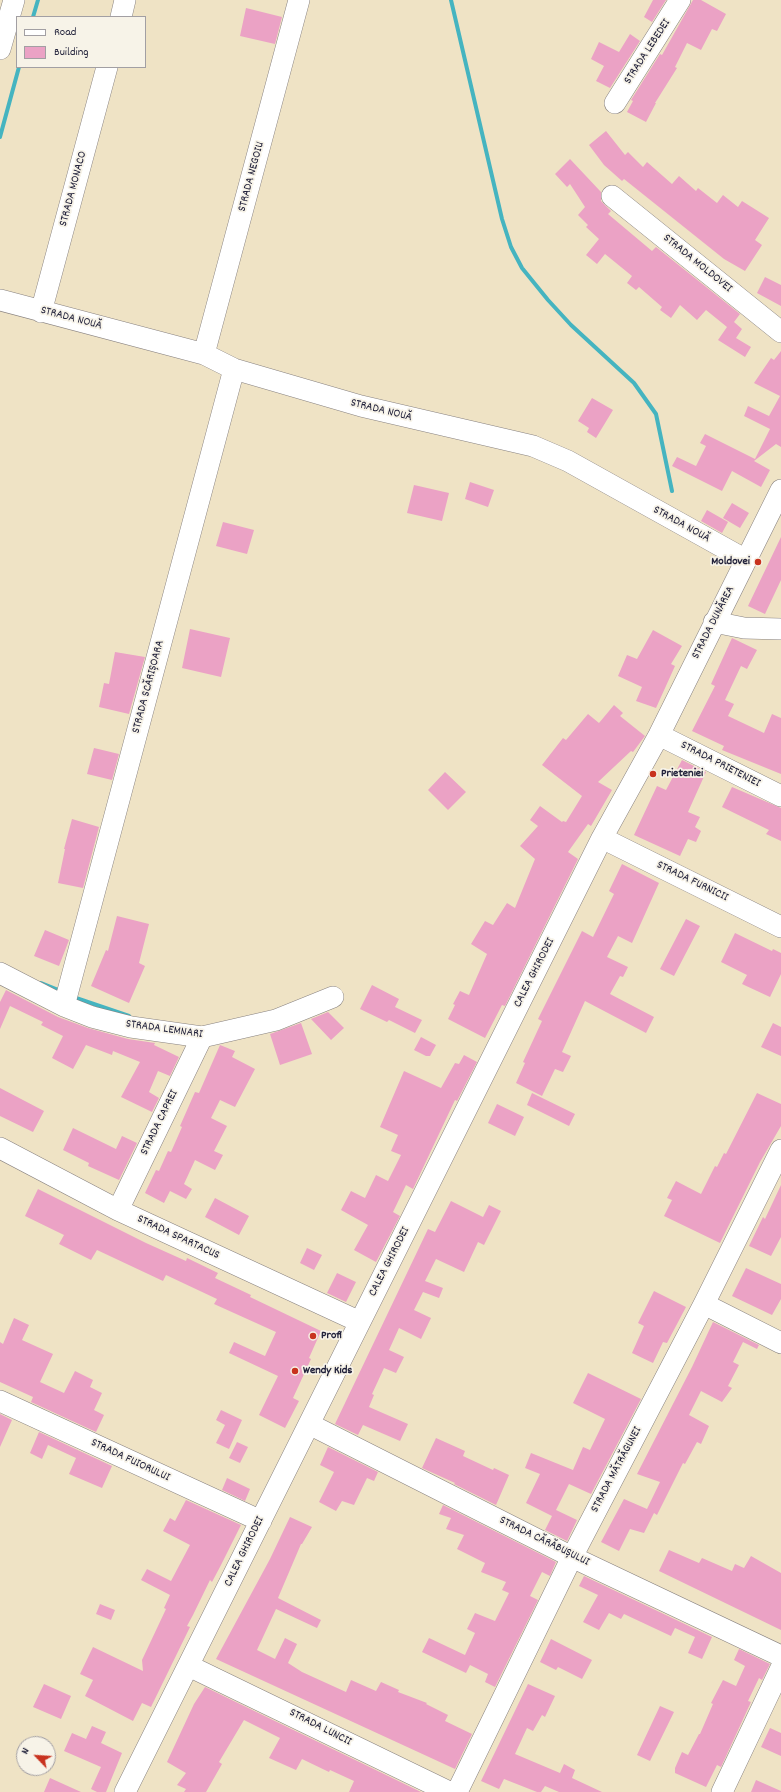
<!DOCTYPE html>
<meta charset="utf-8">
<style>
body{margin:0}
#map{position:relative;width:781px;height:1792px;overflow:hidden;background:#efe3c5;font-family:Dekko,sans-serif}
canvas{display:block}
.legend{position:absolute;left:16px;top:16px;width:130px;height:52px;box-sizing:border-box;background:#f7f3e8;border:1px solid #a29fa3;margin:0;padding:5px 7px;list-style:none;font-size:12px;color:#22223b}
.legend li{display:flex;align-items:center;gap:8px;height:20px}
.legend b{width:20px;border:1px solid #a29fa3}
.north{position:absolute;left:16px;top:1736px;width:40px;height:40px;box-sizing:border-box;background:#f7f3e8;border:1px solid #a29fa3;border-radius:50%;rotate:295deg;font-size:11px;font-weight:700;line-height:16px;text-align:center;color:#22223b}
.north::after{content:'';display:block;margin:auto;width:14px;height:18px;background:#c8321e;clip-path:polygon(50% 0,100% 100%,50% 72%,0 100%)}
</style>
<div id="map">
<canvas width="781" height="1792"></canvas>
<ul class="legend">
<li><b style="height:5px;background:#fff"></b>Road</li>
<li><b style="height:11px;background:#eba2c5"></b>Building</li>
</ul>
<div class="north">N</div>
</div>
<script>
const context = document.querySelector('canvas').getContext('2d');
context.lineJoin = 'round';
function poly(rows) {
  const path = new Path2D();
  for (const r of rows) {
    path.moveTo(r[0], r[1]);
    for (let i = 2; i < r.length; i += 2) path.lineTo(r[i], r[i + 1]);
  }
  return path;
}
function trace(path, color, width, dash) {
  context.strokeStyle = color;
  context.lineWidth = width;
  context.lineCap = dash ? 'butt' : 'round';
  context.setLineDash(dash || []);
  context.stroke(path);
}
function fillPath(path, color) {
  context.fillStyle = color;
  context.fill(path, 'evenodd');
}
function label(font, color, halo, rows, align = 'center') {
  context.font = font + ' Dekko,sans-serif';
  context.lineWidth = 3.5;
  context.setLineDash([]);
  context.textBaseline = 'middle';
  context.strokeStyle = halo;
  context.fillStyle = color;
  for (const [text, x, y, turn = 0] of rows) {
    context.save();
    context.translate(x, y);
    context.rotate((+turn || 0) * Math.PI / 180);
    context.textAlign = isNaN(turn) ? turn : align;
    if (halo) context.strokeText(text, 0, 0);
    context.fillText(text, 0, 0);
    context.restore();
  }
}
trace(poly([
 [451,0,502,219,511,247,522,268,548,300,571,325,634,383,656,414,672,491],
 [33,17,38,0],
 [0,137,19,67],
 [41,983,61,991],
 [76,998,129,1016]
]), '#45b4c0', 4);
fillPath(poly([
 [653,0,666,0,652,22,644,17],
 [693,0,701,0,726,14,717,31,712,29,701,50,687,43,675,67,677,68,655,103,656,103,646,122,627,112,633,101,631,100,660,54,662,55],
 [246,8,282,17,275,44,240,36],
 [630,34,640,41,610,88,596,81,604,66,591,59,599,42,619,52],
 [606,131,625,155,628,152,643,167,647,162,672,184,679,176,696,191,698,188,717,203,723,195,738,207,742,201,769,218,755,240,762,245,745,271,724,259,624,179,622,181,604,165,589,145],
 [570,159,601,192,601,201,611,211,608,214,652,251,656,247,740,314,734,322,742,329,736,338,751,347,745,357,718,340,727,327,706,310,697,320,680,305,671,318,660,310,662,307,639,287,636,290,627,283,632,276,605,254,597,264,586,255,599,239,586,227,588,225,578,215,585,207,570,184,567,187,555,174],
 [765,277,781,285,781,306,757,293],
 [781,351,781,447,776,444,754,461,770,470,761,487,732,471,722,491,672,466,677,457,696,466,706,446,700,443,705,434,755,459,770,429,744,416,748,406,769,416,780,396,754,383,771,358,774,360],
 [592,398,613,410,596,438,587,432,589,428,578,421],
 [470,482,494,490,488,507,465,499],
 [414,485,449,493,442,521,407,513],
 [732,503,749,513,740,528,723,518],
 [707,510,728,522,722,533,701,521],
 [223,522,254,530,247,554,216,546],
 [781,537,781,580,765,614,748,606],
 [190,629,230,638,221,677,182,668],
 [653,630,682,646,671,664,675,666,656,708,636,701,642,687,618,676,627,655,637,659],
 [732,638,757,650,747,669,741,666,725,700,734,704,728,716,764,733,772,714,781,718,781,774,722,750,724,746,692,731,715,686,711,684],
 [115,652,145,657,129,714,99,707,104,683,109,684],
 [614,705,623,713,620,716,645,736,633,752,631,751,598,782,612,790,591,826,588,824,568,852,578,859,505,1006,502,1005,485,1038,448,1019,455,1005,453,1004,460,991,469,995,487,954,471,944,485,921,493,925,507,903,515,908,535,859,520,846,538,826,530,820,540,806,562,822,563,821,566,822,582,796,542,765,563,738,566,740,588,714,599,723],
 [94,748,119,754,112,780,87,774],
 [682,760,706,772,688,812,700,817,695,827,701,831,696,842,688,839,680,856,634,835,657,786,666,790],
 [445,772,466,792,448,810,428,790],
 [732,787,781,808,781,841,766,834,769,830,722,807],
 [72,819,99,827,83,888,58,883,65,849,64,849],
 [622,864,659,883,632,943,618,936,607,957,628,967,623,977,620,976,610,994,654,1017,646,1033,585,1001,562,1052,571,1056,563,1072,555,1069,542,1096,516,1083,525,1063,523,1062,542,1021,538,1019,582,931,593,937,614,894,609,891],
 [117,916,149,924,139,963,145,966,129,1003,91,986,106,950,108,951],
 [686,919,700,926,674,976,660,969],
 [45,930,69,940,59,966,34,956],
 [735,933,772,951,773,949,781,953,781,974,770,997,742,984,747,975,721,962],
 [372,985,399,999,395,1007,422,1020,415,1033,389,1020,387,1022,360,1009],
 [6,990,58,1017,88,1028,128,1039,155,1043,154,1045,179,1057,170,1076,158,1071,149,1092,159,1098,152,1112,121,1097,140,1062,113,1051,112,1055,86,1045,73,1069,52,1058,63,1036,41,1025,43,1022,10,1006,0,1029,0,1002],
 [328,1012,344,1028,331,1040,311,1019],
 [301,1023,312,1054,280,1065,270,1034],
 [773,1023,781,1027,781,1056,761,1047],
 [421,1037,436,1045,430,1056,426,1056,414,1050],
 [220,1045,235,1051,232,1057,255,1069,235,1107,220,1100,211,1118,227,1126,214,1151,223,1155,215,1170,195,1160,184,1184,192,1189,186,1199,170,1191,164,1203,145,1193,156,1170,159,1171,168,1151,171,1152,182,1127,180,1126,195,1092,199,1093],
 [464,1055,477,1062,457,1101,455,1100,413,1189,406,1185,393,1212,400,1216,376,1262,354,1250,368,1225,341,1210,351,1191,365,1198,376,1175,388,1181,401,1155,391,1151,398,1135,380,1127,404,1071,441,1088,455,1063,459,1064],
 [0,1088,44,1111,33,1132,0,1116],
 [532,1093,575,1114,569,1126,527,1105],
 [757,1093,781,1104,781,1126,760,1162,720,1243,664,1216,672,1200,667,1198,676,1181,701,1194,715,1166,717,1167,724,1153,726,1154],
 [497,1104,524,1117,515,1136,488,1123],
 [73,1128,116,1149,122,1136,137,1143,119,1180,88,1166,89,1163,63,1150],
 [781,1185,781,1237,771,1256,749,1246,763,1217,765,1219],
 [38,1189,146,1243,186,1261,187,1258,218,1273,215,1278,251,1295,250,1297,321,1331,309,1358,311,1359,293,1398,299,1401,285,1428,259,1415,278,1376,229,1353,234,1342,265,1356,276,1332,214,1304,217,1299,166,1275,163,1281,97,1250,91,1260,59,1244,64,1235,25,1216],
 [215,1198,249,1216,239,1235,205,1217],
 [451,1201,483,1217,489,1205,501,1211,484,1245,478,1242,464,1272,436,1259,425,1281,443,1288,439,1298,423,1292,414,1310,431,1318,421,1339,399,1328,389,1350,404,1357,396,1373,384,1368,372,1394,374,1395,369,1407,408,1424,400,1441,363,1425,358,1435,335,1424,428,1229,435,1232],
 [307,1248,322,1255,314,1270,300,1263],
 [746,1268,781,1284,781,1299,772,1315,732,1296],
 [337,1273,356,1282,346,1302,327,1293],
 [654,1291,686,1307,667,1343,663,1342,653,1363,632,1353,644,1326,638,1323],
 [14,1318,29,1325,22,1340,53,1354,40,1382,64,1393,75,1371,93,1380,90,1387,102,1393,94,1410,104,1415,96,1432,31,1402,33,1397,0,1382,0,1342,3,1344],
 [713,1322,759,1345,757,1349,743,1342,733,1362,739,1365,728,1386,732,1388,722,1402,701,1391,689,1415,709,1426,701,1444,697,1442,685,1464,683,1463,657,1515,654,1513,644,1533,630,1529,619,1551,601,1542,624,1499,647,1509,660,1482,637,1474,692,1367],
 [588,1373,641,1399,591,1494,569,1484,556,1510,577,1520,567,1541,545,1530,552,1516,526,1503,540,1474,525,1468,531,1453,573,1470,583,1447,590,1450,605,1419,573,1403],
 [221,1410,242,1420,229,1449,216,1443,225,1425,216,1420],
 [0,1414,12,1420,0,1447],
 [39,1432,112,1466,102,1488,69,1474,76,1458,48,1445,42,1459,30,1453],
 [436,1438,465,1451,463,1456,493,1470,494,1468,509,1475,496,1505,454,1484,455,1483,422,1468],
 [237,1442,248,1447,240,1463,229,1458],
 [328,1447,378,1472,374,1481,367,1478,354,1505,342,1501,336,1511,319,1502,334,1472,320,1465],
 [227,1478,250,1489,245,1501,222,1490],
 [186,1500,241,1525,221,1565,212,1582,210,1580,193,1615,187,1626,190,1627,151,1707,142,1703,133,1721,85,1696,93,1680,80,1674,93,1647,143,1671,142,1660,166,1609,164,1608,170,1595,141,1580,147,1569,171,1581,190,1545,163,1531,170,1518,175,1521],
 [443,1505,556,1562,550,1576,542,1572,530,1596,538,1600,495,1687,485,1682,488,1674,470,1665,466,1673,422,1652,429,1638,465,1655,475,1633,467,1629,475,1613,495,1621,509,1593,502,1590,506,1582,481,1572,485,1563,457,1549,464,1535,446,1529,451,1518,439,1514],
 [290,1517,312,1527,302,1544,301,1544,278,1598,321,1620,317,1628,276,1609,257,1650,275,1659,285,1638,297,1644,288,1663,302,1672,346,1692,351,1680,376,1691,381,1682,399,1690,398,1692,427,1703,426,1704,448,1715,445,1721,472,1734,455,1769,216,1659,270,1559],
 [669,1550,699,1563,702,1558,732,1571,735,1564,744,1568,751,1556,781,1573,781,1630,659,1571],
 [584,1576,712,1637,702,1659,688,1653,695,1637,675,1628,671,1636,624,1614,621,1619,609,1613,599,1630,583,1622,598,1595,579,1586],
 [100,1604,115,1610,111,1620,96,1614],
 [551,1639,592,1660,582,1679,558,1667,556,1670,540,1662],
 [739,1649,770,1664,762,1680,759,1678,748,1701,751,1702,721,1767,717,1765,706,1787,675,1773,675,1768,682,1752,688,1755,699,1734,700,1734,713,1704,711,1703,723,1680,736,1686,745,1666,734,1660],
 [44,1684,71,1696,61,1719,33,1707],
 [528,1684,555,1696,545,1717,542,1715,533,1731,527,1728,515,1754,560,1773,564,1764,575,1770,572,1778,602,1792,559,1792,545,1786,541,1792,537,1792,504,1779,499,1789,481,1781],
 [205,1687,421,1792,349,1792,354,1781,330,1770,329,1772,302,1759,296,1770,269,1758,280,1738,244,1720,219,1762,222,1764,206,1792,184,1792,186,1789,177,1785,186,1773,167,1762,194,1704],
 [660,1706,674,1712,650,1761,637,1755],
 [92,1726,106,1732,101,1743,122,1753,106,1792,97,1792,91,1789,101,1767,64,1751,72,1733,86,1739],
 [770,1728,781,1733,781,1756,761,1747],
 [50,1778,81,1792,44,1792],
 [756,1780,781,1791,781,1792,751,1792]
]), '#eba2c5');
const minor = poly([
 [121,17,125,0],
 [0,49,14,0],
 [615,103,680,0],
 [612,196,781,332],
 [0,300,204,354,234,369,361,406,533,446,568,461,746,560],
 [41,312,107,67],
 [204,354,299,0],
 [714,622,744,628,781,629],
 [659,735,781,796],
 [602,838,781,927],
 [0,973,64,1006,92,1017,131,1027,202,1037,276,1020,333,997],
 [64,1006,234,369],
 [0,1148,118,1210,360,1322],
 [118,1210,202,1037],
 [704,1304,781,1343],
 [0,1401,261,1521],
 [309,1424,572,1557,781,1656],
 [189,1666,449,1792],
 [125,1792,602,838,659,735,781,490],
 [457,1792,572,1557,704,1304,781,1150],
 [722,1792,781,1668]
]);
trace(minor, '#888280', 22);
trace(minor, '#fff', 21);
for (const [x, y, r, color] of [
 [758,562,4,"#c8321e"],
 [653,774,4,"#c8321e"],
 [313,1336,4,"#c8321e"],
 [295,1371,4,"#c8321e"]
]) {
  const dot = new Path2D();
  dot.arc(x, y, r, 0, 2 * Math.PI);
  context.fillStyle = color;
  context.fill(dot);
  trace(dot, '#f7f3e8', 1.5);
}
label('12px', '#22223b', '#f7f3e8', [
 ["STRADA LEBEDEI",648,52,-57],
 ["STRADA NEGOIU",252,177,-75],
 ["STRADA MONACO",74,189,-75],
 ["STRADA MOLDOVEI",697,264,39],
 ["STRADA NOUĂ",71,319,15],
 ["STRADA NOUĂ",381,411,14],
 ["STRADA NOUĂ",681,525,29],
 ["STRADA DUNĂREA",714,623,-63],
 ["STRADA SCĂRIȘOARA",149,687,-75],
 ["STRADA PRIETENIEI",720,765,27],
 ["STRADA FURNICII",692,882,26],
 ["CALEA GHIRODEI",535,973,-63],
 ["STRADA LEMNARI",164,1030,8],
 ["STRADA CAPREI",160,1123,-64],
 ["STRADA SPARTACUS",178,1238,25],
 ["CALEA GHIRODEI",390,1262,-63],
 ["STRADA FUIORULUI",130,1461,25],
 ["STRADA MĂTRĂGUNEI",617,1470,-62],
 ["STRADA CĂRĂBUȘULUI",544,1542,26],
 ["CALEA GHIRODEI",245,1552,-64],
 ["STRADA LUNCII",320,1728,27]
]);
label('bold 12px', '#22223b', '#f7f3e8', [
 ["Moldovei",750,562,"right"],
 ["Prieteniei",661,774],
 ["Profi",321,1336],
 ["Wendy Kids",303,1371]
], 'left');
</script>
